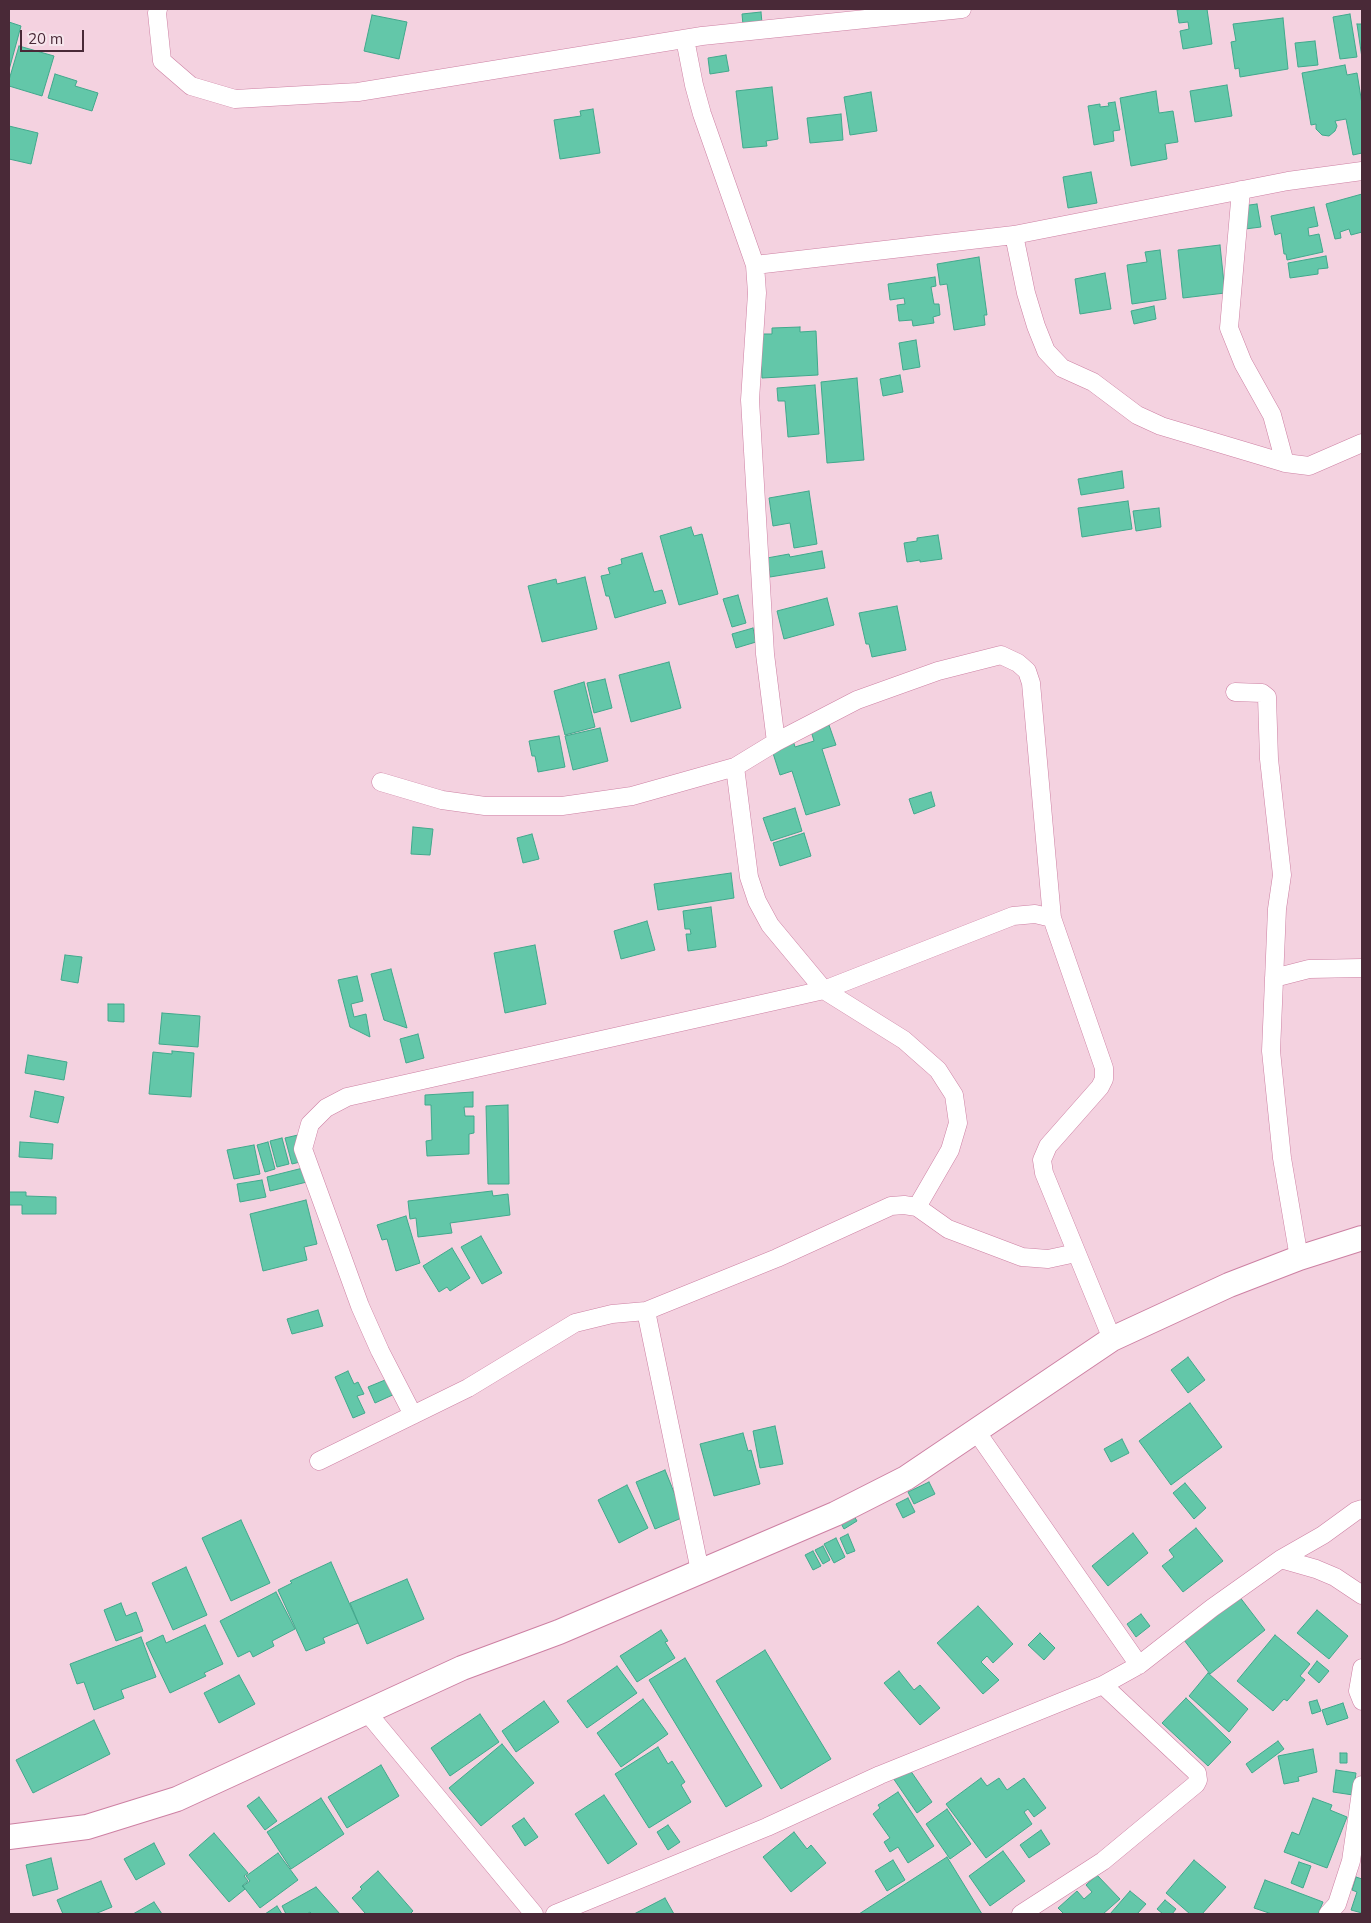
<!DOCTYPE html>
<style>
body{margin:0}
#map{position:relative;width:1371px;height:1923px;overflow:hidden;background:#f4d2e0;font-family:Mulish,sans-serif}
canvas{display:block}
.frame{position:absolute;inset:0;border:10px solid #492937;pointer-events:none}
.scale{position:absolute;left:20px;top:30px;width:64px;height:22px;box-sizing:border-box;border:2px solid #492937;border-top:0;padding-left:6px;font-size:15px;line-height:18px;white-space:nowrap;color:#492937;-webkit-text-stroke:4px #f6e5ec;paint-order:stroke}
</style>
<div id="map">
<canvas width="1371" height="1923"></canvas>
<div class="frame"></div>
<div class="scale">20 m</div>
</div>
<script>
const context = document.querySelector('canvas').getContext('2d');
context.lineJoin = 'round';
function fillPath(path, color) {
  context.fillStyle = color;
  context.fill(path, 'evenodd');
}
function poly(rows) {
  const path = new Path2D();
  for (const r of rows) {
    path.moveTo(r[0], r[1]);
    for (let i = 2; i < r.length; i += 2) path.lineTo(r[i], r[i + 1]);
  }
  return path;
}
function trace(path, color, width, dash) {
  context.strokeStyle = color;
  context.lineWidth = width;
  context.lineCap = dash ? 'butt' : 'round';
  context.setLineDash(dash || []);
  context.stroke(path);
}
const building = poly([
 [1182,9,1207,9,1212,44,1183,49,1180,31,1189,29,1188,22,1179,23,1177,10,1182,9],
 [761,12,762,23,743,25,742,14,761,12],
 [1350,14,1357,57,1340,59,1333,17,1350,14],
 [372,15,407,22,399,59,364,51,372,15],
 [1283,18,1288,69,1240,77,1239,68,1235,69,1231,42,1236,41,1233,24,1283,18],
 [9,22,21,26,9,70,9,22],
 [1357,24,1362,24,1362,58,1357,24],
 [1315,41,1318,65,1298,67,1295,43,1315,41],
 [19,46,54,56,42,96,9,86,9,80,19,46],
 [726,55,729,71,710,74,708,58,726,55],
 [1345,65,1347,75,1357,73,1362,104,1362,153,1353,155,1346,119,1335,121,1337,126,1335,131,1329,136,1322,135,1316,129,1316,124,1311,125,1302,73,1345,65],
 [55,74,77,81,75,86,98,93,92,111,48,98,55,74],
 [1227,85,1232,116,1195,122,1190,91,1227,85],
 [772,87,778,139,766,141,767,146,743,148,736,91,772,87],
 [1156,91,1159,113,1173,111,1178,142,1165,144,1167,159,1131,166,1120,98,1156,91],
 [871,92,877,131,850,135,844,97,871,92],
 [1115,102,1120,130,1113,131,1114,141,1094,145,1088,106,1100,104,1100,107,1109,106,1108,103,1115,102],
 [593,109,600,153,560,159,554,120,581,116,580,111,593,109],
 [841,114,843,140,810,143,807,118,841,114],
 [9,126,38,133,31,164,9,159,9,126],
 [1091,172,1097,203,1068,208,1063,177,1091,172],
 [1362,194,1362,232,1351,235,1349,229,1340,232,1341,238,1335,239,1326,204,1362,194],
 [1257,204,1261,227,1245,229,1242,206,1257,204],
 [1314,207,1318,226,1308,228,1309,236,1319,234,1323,252,1287,260,1286,254,1284,254,1281,233,1275,235,1271,216,1314,207],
 [1220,245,1225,293,1183,298,1178,250,1220,245],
 [1160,250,1166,299,1132,304,1127,265,1147,262,1145,252,1160,250],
 [1326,256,1328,268,1318,269,1318,274,1290,278,1288,263,1326,256],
 [979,257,987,315,984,315,985,325,954,330,947,284,940,285,937,264,979,257],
 [1105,273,1111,309,1080,314,1075,279,1105,273],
 [935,277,936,286,931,287,934,304,939,304,940,315,933,317,934,323,913,326,912,320,899,321,897,305,905,304,904,298,890,300,888,284,935,277],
 [1154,306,1156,319,1134,324,1131,311,1154,306],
 [800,327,800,332,816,331,818,375,762,378,760,334,772,334,772,328,800,327],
 [916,340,920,367,903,370,899,343,916,340],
 [900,375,903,392,883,396,880,379,900,375],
 [857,378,864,460,827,463,821,382,857,378],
 [815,385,819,434,788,437,785,401,778,401,777,388,815,385],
 [1122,471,1124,488,1081,495,1078,479,1122,471],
 [809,491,817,544,794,548,790,523,773,526,769,498,809,491],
 [1128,501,1132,529,1082,537,1078,508,1128,501],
 [1159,508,1161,527,1136,531,1133,511,1159,508],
 [691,527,694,536,702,534,718,594,679,605,660,536,691,527],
 [938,535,942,559,920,562,920,560,907,562,904,543,917,541,917,538,938,535],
 [822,551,825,568,770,577,767,558,789,554,790,557,822,551],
 [642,553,654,592,662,590,666,603,615,618,609,596,606,596,601,576,610,574,608,568,622,564,621,559,642,553],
 [585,577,597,629,542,642,528,586,556,579,557,584,585,577],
 [738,595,746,623,732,627,723,599,738,595],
 [827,598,834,625,784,639,777,611,827,598],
 [897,606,906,650,872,657,869,644,866,644,859,613,897,606],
 [753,628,756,642,736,648,732,634,753,628],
 [669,662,681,708,631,722,619,675,669,662],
 [605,679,612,708,594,713,587,683,605,679],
 [584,682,595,727,565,735,554,691,584,682],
 [829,725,836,745,822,749,840,805,806,815,792,771,780,775,771,747,793,740,795,747,814,741,811,731,829,725],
 [600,728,608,761,573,770,565,736,600,728],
 [559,736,565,767,538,772,535,756,532,756,529,741,559,736],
 [931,792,935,806,914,814,909,799,931,792],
 [795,808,802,831,771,841,763,818,795,808],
 [413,827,433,829,430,855,411,854,413,827],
 [804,833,811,856,780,866,773,843,804,833],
 [532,834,539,859,523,863,517,838,532,834],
 [731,873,734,898,658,910,654,884,731,873],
 [711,907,716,947,688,951,686,934,691,934,690,929,685,929,683,911,711,907],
 [647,921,655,950,621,959,614,931,647,921],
 [535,945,546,1004,505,1013,494,953,535,945],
 [65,955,82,957,78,983,61,980,65,955],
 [391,969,407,1028,384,1020,371,974,391,969],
 [357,976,363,1001,351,1004,354,1017,366,1014,370,1037,350,1027,338,980,357,976],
 [108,1004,124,1004,124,1022,108,1021,108,1004],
 [162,1013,200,1016,198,1047,159,1044,162,1013],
 [418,1034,424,1058,406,1063,400,1039,418,1034],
 [172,1051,194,1053,191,1097,149,1094,153,1052,172,1054,172,1051],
 [28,1055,67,1062,64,1080,25,1073,28,1055],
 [35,1091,64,1097,58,1123,30,1117,35,1091],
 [473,1092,473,1107,464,1107,465,1116,474,1116,474,1133,469,1134,469,1154,427,1156,426,1141,432,1140,431,1105,425,1105,425,1095,473,1092],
 [508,1105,509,1184,488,1184,486,1106,508,1105],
 [298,1135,304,1161,292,1164,285,1138,298,1135],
 [282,1138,289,1164,277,1167,270,1141,282,1138],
 [20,1142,53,1144,52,1159,19,1157,20,1142],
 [268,1142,275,1169,265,1172,257,1145,268,1142],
 [254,1145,260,1174,234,1179,227,1150,254,1145],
 [307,1167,311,1181,270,1191,267,1177,307,1167],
 [262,1180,266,1197,240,1202,237,1184,262,1180],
 [492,1191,493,1196,508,1194,510,1215,450,1223,452,1233,418,1237,416,1218,410,1219,408,1201,492,1191],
 [9,1192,26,1192,26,1196,56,1197,56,1214,22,1214,22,1205,9,1205,9,1192],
 [306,1200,317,1244,304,1247,307,1260,263,1271,250,1214,306,1200],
 [406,1216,420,1263,396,1271,387,1239,382,1240,377,1225,406,1216],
 [481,1236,502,1273,482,1284,461,1247,481,1236],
 [452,1248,470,1278,450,1291,447,1287,439,1292,423,1266,452,1248],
 [318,1310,323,1326,292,1334,287,1319,318,1310],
 [1188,1357,1205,1380,1188,1393,1171,1370,1188,1357],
 [348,1371,354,1384,358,1382,364,1394,357,1396,365,1413,353,1418,335,1377,348,1371],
 [390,1378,397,1393,375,1403,368,1387,390,1378],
 [1190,1403,1222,1447,1171,1485,1139,1441,1190,1403],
 [775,1426,783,1464,760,1468,753,1431,775,1426],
 [743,1433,748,1451,751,1450,760,1484,714,1496,700,1444,743,1433],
 [1122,1439,1129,1453,1111,1462,1104,1449,1122,1439],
 [665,1470,684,1517,655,1529,636,1482,665,1470],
 [929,1482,935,1494,914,1504,908,1492,929,1482],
 [1185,1483,1206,1508,1194,1519,1173,1493,1185,1483],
 [627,1485,648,1528,619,1543,598,1500,627,1485],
 [908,1498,915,1512,903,1518,896,1504,908,1498],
 [851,1511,857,1521,844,1529,838,1518,851,1511],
 [241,1520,270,1583,231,1601,202,1538,241,1520],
 [1196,1528,1223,1561,1183,1592,1162,1566,1174,1557,1169,1550,1196,1528],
 [1133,1533,1148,1553,1108,1586,1092,1566,1133,1533],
 [848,1534,855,1551,847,1554,840,1538,848,1534],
 [836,1538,845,1557,834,1563,824,1544,836,1538],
 [823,1546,830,1560,823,1564,815,1550,823,1546],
 [813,1551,821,1566,813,1570,805,1555,813,1551],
 [331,1562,358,1623,323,1638,325,1643,306,1651,278,1590,292,1583,290,1581,331,1562],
 [186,1567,207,1615,173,1630,152,1583,186,1567],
 [407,1579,424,1619,367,1644,350,1603,407,1579],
 [276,1592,295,1629,272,1641,274,1646,253,1657,250,1651,238,1657,220,1621,276,1592],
 [1239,1596,1265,1630,1210,1674,1184,1640,1239,1596],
 [121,1603,126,1616,136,1612,143,1631,116,1641,104,1610,121,1603],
 [978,1606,1013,1644,993,1663,987,1656,981,1662,999,1680,983,1694,937,1643,978,1606],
 [1317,1610,1348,1636,1329,1659,1297,1633,1317,1610],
 [1141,1614,1150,1626,1136,1637,1127,1624,1141,1614],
 [205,1625,223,1664,204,1673,206,1676,170,1693,146,1643,163,1635,166,1643,205,1625],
 [661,1630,668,1641,665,1642,675,1658,637,1682,620,1656,661,1630],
 [1040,1633,1055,1648,1044,1660,1028,1645,1040,1633],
 [1275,1635,1310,1664,1300,1676,1305,1680,1287,1701,1284,1699,1273,1711,1237,1681,1275,1635],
 [141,1637,156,1677,121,1690,124,1698,94,1710,84,1682,77,1684,70,1664,141,1637],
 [765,1650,831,1759,781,1789,716,1681,765,1650],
 [685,1658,762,1786,726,1807,649,1680,685,1658],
 [1317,1661,1329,1671,1319,1683,1308,1673,1317,1661],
 [617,1666,637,1693,587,1728,567,1701,617,1666],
 [899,1671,914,1690,920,1685,940,1708,920,1725,884,1683,899,1671],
 [1208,1673,1248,1709,1229,1732,1189,1696,1208,1673],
 [239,1675,255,1704,219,1723,204,1693,239,1675],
 [1186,1698,1231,1742,1208,1766,1162,1723,1186,1698],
 [643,1699,668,1734,621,1767,597,1733,643,1699],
 [1317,1700,1321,1711,1312,1714,1309,1702,1317,1700],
 [544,1701,559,1722,516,1752,502,1731,544,1701],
 [1343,1703,1348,1718,1327,1725,1322,1710,1343,1703],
 [480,1714,499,1742,450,1776,431,1748,480,1714],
 [94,1720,110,1754,33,1793,16,1760,94,1720],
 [1278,1741,1284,1749,1252,1773,1246,1764,1278,1741],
 [502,1744,534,1783,481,1826,449,1788,502,1744],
 [658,1747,668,1764,672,1761,685,1782,681,1785,691,1802,649,1828,615,1774,658,1747],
 [1313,1749,1317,1772,1298,1777,1299,1781,1284,1784,1278,1756,1313,1749],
 [1340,1753,1347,1753,1347,1763,1340,1763,1340,1753],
 [381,1765,399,1796,347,1828,328,1797,381,1765],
 [908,1767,932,1802,917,1813,893,1778,908,1767],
 [1336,1770,1356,1773,1353,1795,1333,1792,1336,1770],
 [981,1778,987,1786,999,1778,1007,1790,1024,1778,1046,1808,1034,1817,1028,1809,1024,1812,1032,1824,986,1858,946,1804,981,1778],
 [898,1792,934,1846,908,1863,898,1847,890,1852,884,1842,890,1838,873,1814,880,1808,878,1805,898,1792],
 [604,1795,637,1844,608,1864,575,1814,604,1795],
 [259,1797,277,1821,265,1830,247,1806,259,1797],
 [321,1798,344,1834,291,1869,267,1832,321,1798],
 [1313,1798,1332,1805,1330,1810,1347,1817,1327,1868,1284,1852,1292,1832,1299,1835,1313,1798],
 [947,1809,971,1844,950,1859,926,1824,947,1809],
 [524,1818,538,1837,525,1846,512,1826,524,1818],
 [668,1825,680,1842,668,1850,657,1832,668,1825],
 [1041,1830,1050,1844,1029,1858,1020,1845,1041,1830],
 [794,1832,807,1849,811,1845,826,1863,791,1892,763,1857,794,1832],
 [214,1833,248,1873,244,1876,248,1881,242,1886,245,1889,229,1902,189,1855,214,1833],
 [154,1843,165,1864,136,1880,124,1859,154,1843],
 [1003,1851,1025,1881,990,1906,969,1876,1003,1851],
 [278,1853,298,1880,260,1908,243,1886,250,1881,246,1876,278,1853],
 [947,1857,982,1914,859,1914,947,1857],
 [51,1858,58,1889,33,1896,26,1865,51,1858],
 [893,1860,905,1880,887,1891,875,1871,893,1860],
 [1194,1860,1226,1887,1202,1914,1190,1914,1166,1893,1194,1860],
 [1299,1862,1311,1866,1303,1888,1291,1883,1299,1862],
 [378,1871,413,1911,410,1914,363,1914,365,1913,352,1898,362,1889,360,1887,378,1871],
 [1097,1875,1120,1899,1103,1914,1064,1914,1058,1908,1077,1891,1084,1899,1092,1892,1086,1885,1097,1875],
 [1356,1877,1362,1879,1362,1913,1351,1910,1357,1892,1352,1890,1356,1877],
 [1265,1880,1323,1902,1318,1914,1272,1914,1254,1908,1265,1880],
 [101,1881,112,1907,95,1914,63,1914,57,1900,101,1881],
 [316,1887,340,1914,312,1914,310,1912,307,1914,286,1914,282,1906,316,1887],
 [1130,1891,1146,1904,1137,1914,1110,1914,1130,1891],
 [665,1898,674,1914,634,1914,665,1898],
 [1165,1900,1176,1909,1172,1914,1163,1914,1157,1909,1165,1900],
 [154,1902,162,1914,133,1914,154,1902],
 [277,1906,282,1914,265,1914,277,1906]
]);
fillPath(building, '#63c7a9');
trace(building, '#41a88c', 1);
const street = poly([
 [158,9,157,13,162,61,191,86,235,99,358,92,702,36,962,9],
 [685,39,694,85,702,114,755,265,757,293,750,400,765,654,776,742],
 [1241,190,1229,328,1243,363,1272,415,1285,463],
 [1014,235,1026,293,1036,326,1046,351,1062,368,1093,382,1137,415,1161,426,1285,463,1309,466,1362,443],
 [755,265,1014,235,1288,181,1362,171],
 [1235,692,1262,693,1267,697,1269,759,1282,875,1277,909,1271,1051,1282,1158,1299,1258],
 [735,767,749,877,757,901,770,925,824,990,904,1040,938,1070,954,1095,958,1123,950,1150,917,1207],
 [381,782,442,800,485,806,562,806,632,796,735,767,776,742,857,700,938,671,1001,655,1018,663,1027,671,1031,683,1052,918,1104,1068,1104,1079,1100,1087,1048,1146,1042,1160,1044,1173,1112,1339],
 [1274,978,1309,969,1362,968],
 [646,1311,700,1571],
 [413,1415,380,1351,360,1306,303,1149,310,1124,326,1108,347,1097,824,990,1013,916,1035,914,1052,918],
 [976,1431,1139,1665],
 [319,1461,468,1388,575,1323,612,1314,646,1311,777,1258,891,1206,904,1205,917,1207,948,1229,1022,1257,1048,1259,1076,1253],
 [1281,1559,1316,1569,1335,1577,1362,1595],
 [1362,1668,1358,1691,1362,1701],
 [366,1711,534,1914],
 [555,1914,767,1827,880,1775,1103,1685,1139,1665,1212,1608,1281,1559,1323,1535,1356,1511,1362,1509],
 [1021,1914,1103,1861,1196,1784,1198,1780,1197,1773,1103,1685],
 [1328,1914,1337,1904,1351,1861,1362,1785]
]);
const secondary = poly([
 [9,1837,87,1827,177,1799,462,1668,559,1632,835,1514,906,1478,1112,1339,1229,1285,1299,1258,1362,1238]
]);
trace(street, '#cd80a3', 19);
trace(secondary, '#cd80a3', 26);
trace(street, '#fff', 18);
trace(secondary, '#fff', 24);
</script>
